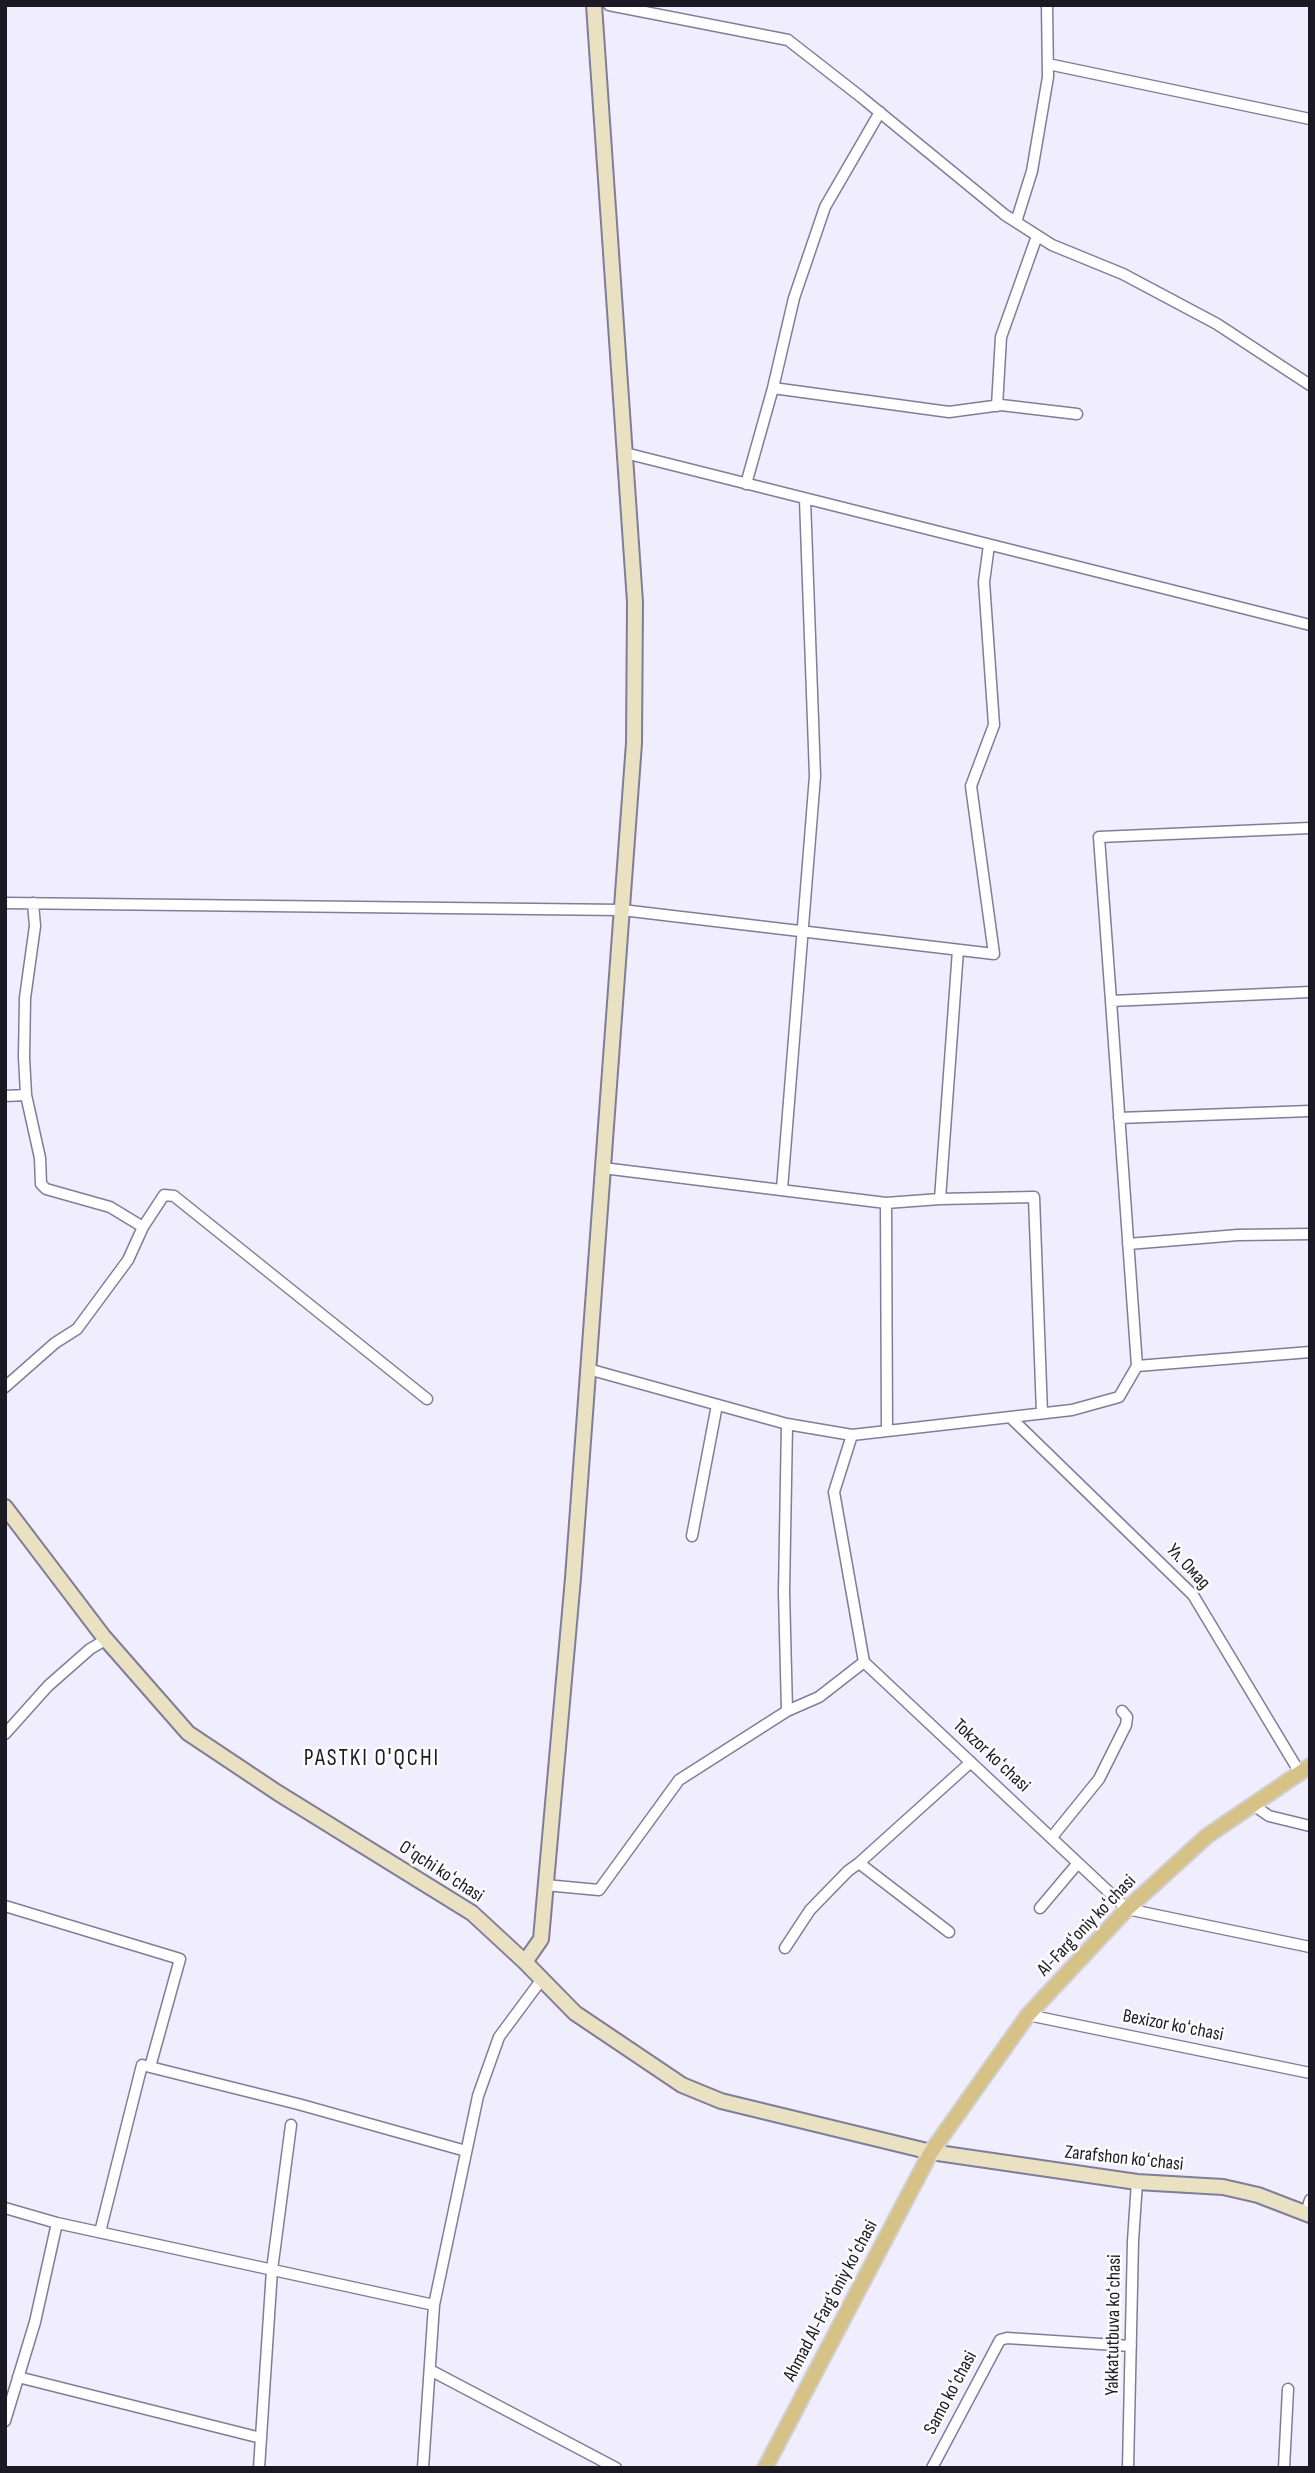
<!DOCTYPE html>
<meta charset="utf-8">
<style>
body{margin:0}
#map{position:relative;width:1315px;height:2473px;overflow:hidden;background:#efedfe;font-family:"Sofia Sans Condensed",sans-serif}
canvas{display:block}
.frame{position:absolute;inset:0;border:7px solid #1b1923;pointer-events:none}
</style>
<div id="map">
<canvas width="1315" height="2473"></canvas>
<div class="frame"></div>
</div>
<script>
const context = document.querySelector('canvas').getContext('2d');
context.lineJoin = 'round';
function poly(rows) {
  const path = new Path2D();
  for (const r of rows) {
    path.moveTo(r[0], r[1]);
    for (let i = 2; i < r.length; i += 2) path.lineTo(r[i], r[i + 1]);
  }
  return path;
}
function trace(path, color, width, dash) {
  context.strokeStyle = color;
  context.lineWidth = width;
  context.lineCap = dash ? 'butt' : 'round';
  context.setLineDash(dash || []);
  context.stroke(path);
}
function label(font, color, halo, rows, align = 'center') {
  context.font = font + ' "Sofia Sans Condensed",sans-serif';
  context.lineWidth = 5;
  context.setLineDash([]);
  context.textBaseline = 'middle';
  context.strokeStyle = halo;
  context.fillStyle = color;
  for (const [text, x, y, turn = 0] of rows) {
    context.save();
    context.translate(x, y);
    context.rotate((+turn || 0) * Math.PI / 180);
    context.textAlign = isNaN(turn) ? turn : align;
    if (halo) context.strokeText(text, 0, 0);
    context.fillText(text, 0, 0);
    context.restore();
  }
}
const street = poly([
 [609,5,788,40,861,97,1005,215,1052,245,1123,274,1217,324,1310,385],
 [1048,64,1310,119],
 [1016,222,1032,171,1048,77,1047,5],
 [773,388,949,412,1001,405,1077,414],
 [997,406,1001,337,1037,236],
 [625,453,1310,625],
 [746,484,773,388,794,298,825,207,880,112],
 [1310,828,1099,837,1111,1001,1310,992],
 [5,903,622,910,994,954,971,786,994,725,984,582,989,545],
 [1111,1001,1137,1366],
 [5,1096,26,1095],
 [1119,1118,1310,1111],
 [603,1168,886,1203,887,1431],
 [782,1189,815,776,805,499],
 [940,1199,958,950],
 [886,1203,940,1199,1034,1197,1042,1413],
 [143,1227,164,1195,174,1196,427,1399],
 [1128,1244,1238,1235,1310,1234],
 [588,1369,787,1424,852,1435,1072,1410,1119,1397,1137,1366,1310,1352],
 [5,1387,55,1343,77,1329,128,1260,143,1227,110,1207,46,1189,41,1184,40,1158,26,1095,24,1057,25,998,35,926,33,903],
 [1010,1417,1193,1595,1300,1773],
 [787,1424,784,1592,787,1711,819,1697,864,1662],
 [852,1435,834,1492,864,1662,1127,1909,1310,1947],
 [692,1536,717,1405],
 [5,1734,48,1686,90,1649,107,1639],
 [1253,1805,1269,1816,1310,1826],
 [1052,1837,1099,1779,1126,1725,1127,1717,1122,1711],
 [859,1863,971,1762],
 [545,1885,599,1890,679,1780,787,1711],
 [5,1906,180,1959,150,2067],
 [1040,1908,1078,1863],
 [785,1948,810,1910,848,1871,859,1863,949,1932],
 [1028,2015,1310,2073],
 [5,2208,57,2223,434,2305,423,2468],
 [1306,2213,1310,2200],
 [100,2232,142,2065,298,2104,466,2151],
 [434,2305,478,2096,499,2037,542,1979],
 [430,2370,616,2468],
 [18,2377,261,2438],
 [5,2421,35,2322,57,2223],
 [259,2468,272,2270,291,2125],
 [932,2468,1000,2340,1007,2338,1131,2346],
 [1128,2468,1133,2241,1137,2182],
 [1284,2468,1288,2389]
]);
const secondary = poly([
 [5,1507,103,1636,188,1733,278,1793,472,1913,525,1962,575,2013,682,2085,721,2101,931,2152,1137,2182,1223,2187,1258,2195,1310,2215],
 [525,1962,541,1939,573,1578,634,743,635,602,594,5]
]);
const primary = poly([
 [765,2468,931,2152,1028,2015,1127,1909,1207,1836,1310,1766]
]);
trace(street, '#817d98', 13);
trace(secondary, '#817d98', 18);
trace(primary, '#d1d1d3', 18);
trace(street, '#fff', 10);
trace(secondary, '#eae0c2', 14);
trace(primary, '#d6c186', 14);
label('19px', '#1b1923', '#fcfcfc', [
 ["Ул. Омад",1188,1567,47],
 ["Tokzor koʻchasi",991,1756,43],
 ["Oʻqchi koʻchasi",441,1872,33],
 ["Al-Fargʻoniy koʻchasi",1087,1926,-46],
 ["Bexizor koʻchasi",1173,2026,11],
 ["Zarafshon koʻchasi",1124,2159,6],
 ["Ahmad Al-Fargʻoniy koʻchasi",831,2301,-62],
 ["Yakkatutbuva koʻchasi",1114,2325,-89],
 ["Samo koʻchasi",951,2393,-62]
]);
context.letterSpacing = '2px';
label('23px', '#1b1923', '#fcfcfc', [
 ["PASTKI O'QCHI",372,1759]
]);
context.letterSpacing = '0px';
</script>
